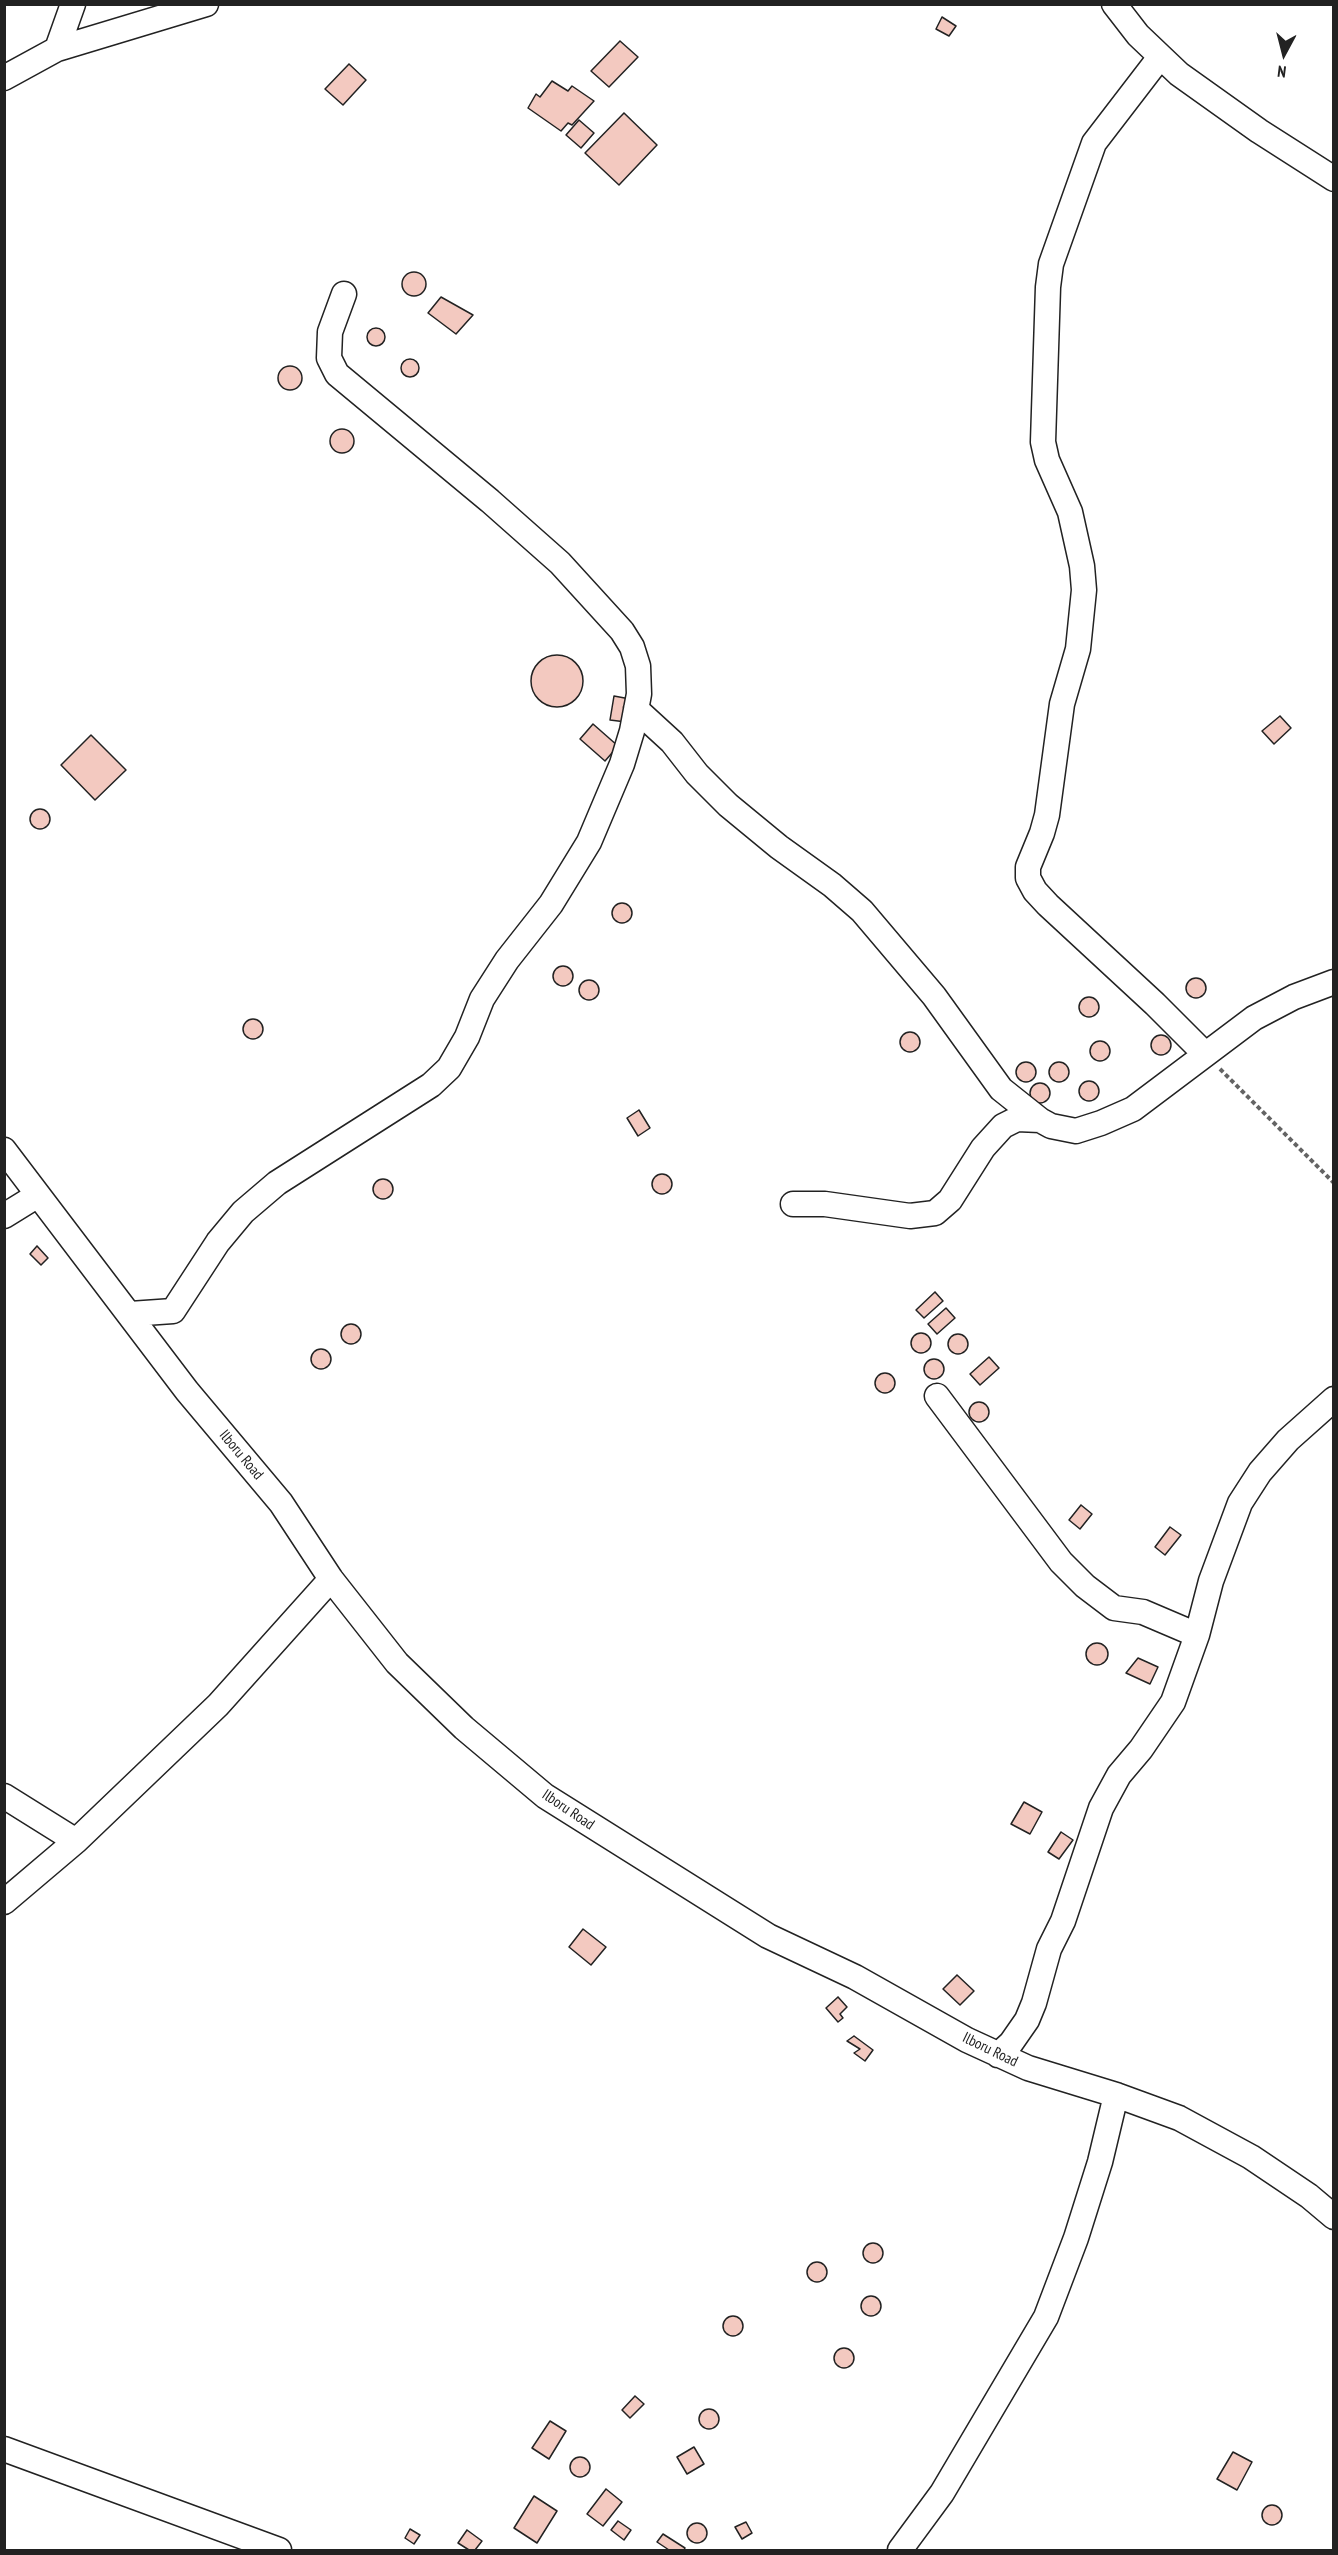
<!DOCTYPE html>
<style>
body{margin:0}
#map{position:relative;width:1338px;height:2555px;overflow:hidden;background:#fff;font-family:"PT Sans Narrow",sans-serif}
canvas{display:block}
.frame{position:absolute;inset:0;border:6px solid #222;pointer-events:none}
.north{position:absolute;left:1254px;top:24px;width:60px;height:60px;-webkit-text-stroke:4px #fff;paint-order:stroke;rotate:187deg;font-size:16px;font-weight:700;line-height:24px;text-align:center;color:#222}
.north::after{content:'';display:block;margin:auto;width:21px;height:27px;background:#222;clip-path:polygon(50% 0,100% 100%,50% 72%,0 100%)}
</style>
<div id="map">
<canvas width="1338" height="2555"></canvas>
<div class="frame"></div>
<div class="north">N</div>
</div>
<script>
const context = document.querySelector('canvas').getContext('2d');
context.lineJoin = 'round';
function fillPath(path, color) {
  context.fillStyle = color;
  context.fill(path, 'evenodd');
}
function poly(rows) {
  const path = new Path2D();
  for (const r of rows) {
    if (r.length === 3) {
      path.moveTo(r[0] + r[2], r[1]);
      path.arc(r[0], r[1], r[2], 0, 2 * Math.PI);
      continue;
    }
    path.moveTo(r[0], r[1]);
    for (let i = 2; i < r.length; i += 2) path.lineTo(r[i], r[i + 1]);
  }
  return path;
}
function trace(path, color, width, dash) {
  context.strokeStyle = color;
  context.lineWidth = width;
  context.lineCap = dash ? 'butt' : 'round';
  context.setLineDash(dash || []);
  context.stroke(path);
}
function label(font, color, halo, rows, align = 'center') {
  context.font = font + ' "PT Sans Narrow",sans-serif';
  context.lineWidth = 4.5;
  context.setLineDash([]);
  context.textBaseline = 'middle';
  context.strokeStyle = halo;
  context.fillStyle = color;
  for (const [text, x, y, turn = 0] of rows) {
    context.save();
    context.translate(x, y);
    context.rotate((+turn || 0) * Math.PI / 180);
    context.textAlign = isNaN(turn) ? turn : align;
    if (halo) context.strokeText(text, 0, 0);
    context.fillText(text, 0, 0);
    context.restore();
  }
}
const building = poly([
 [942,17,956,26,949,36,936,29,942,17],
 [620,41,638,57,609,87,591,71,620,41],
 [349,64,366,80,343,105,325,89,349,64],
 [552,81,568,91,572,86,594,101,572,125,568,123,561,131,528,108,536,94,540,97,552,81],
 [624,113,657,145,619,185,585,153,624,113],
 [579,120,594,133,581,148,566,135,579,120],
 [414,284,12],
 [441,297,473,315,456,334,428,313,441,297],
 [376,337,9],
 [410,368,9],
 [290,378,12],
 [342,441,12],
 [557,681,26],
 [614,696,630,699,626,722,610,720,614,696],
 [1280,716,1291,728,1274,744,1262,731,1280,716],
 [593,724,618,746,605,761,580,739,593,724],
 [91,735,126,770,95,800,61,765,91,735],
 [40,819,10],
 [622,913,10],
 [563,976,10],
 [1196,988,10],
 [589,990,10],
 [1089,1007,10],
 [253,1029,10],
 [910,1042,10],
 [1161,1045,10],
 [1100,1051,10],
 [1059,1072,10],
 [1026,1072,10],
 [1089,1091,10],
 [1040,1093,10],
 [639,1110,650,1128,638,1136,627,1118,639,1110],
 [662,1184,10],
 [383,1189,10],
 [37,1246,48,1258,41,1265,30,1254,37,1246],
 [935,1292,943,1301,924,1318,916,1310,935,1292],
 [946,1308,955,1318,937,1334,928,1324,946,1308],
 [351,1334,10],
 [921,1343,10],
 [958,1344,10],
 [321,1359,10],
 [989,1357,999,1368,980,1385,970,1374,989,1357],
 [934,1369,10],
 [885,1383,10],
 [979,1412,10],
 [1081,1505,1092,1514,1080,1529,1069,1520,1081,1505],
 [1170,1527,1181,1535,1165,1555,1155,1547,1170,1527],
 [1097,1654,11],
 [1138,1658,1158,1667,1150,1684,1126,1673,1138,1658],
 [1024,1802,1042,1812,1030,1834,1011,1824,1024,1802],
 [1061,1832,1073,1840,1059,1859,1048,1852,1061,1832],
 [583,1929,606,1947,591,1965,569,1947,583,1929],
 [957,1975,974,1991,960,2005,943,1989,957,1975],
 [838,1997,847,2007,840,2014,843,2018,838,2022,826,2008,838,1997],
 [854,2036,873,2050,865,2061,854,2053,860,2049,847,2041,854,2036],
 [873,2253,10],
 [817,2272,10],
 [871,2306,10],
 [733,2326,10],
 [844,2358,10],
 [635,2396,644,2404,630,2418,622,2410,635,2396],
 [709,2419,10],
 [550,2421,566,2431,549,2459,532,2448,550,2421],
 [694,2447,704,2464,687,2474,677,2457,694,2447],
 [1233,2452,1252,2462,1237,2490,1217,2479,1233,2452],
 [580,2467,10],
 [606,2489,622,2502,603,2526,587,2514,606,2489],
 [534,2496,557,2511,537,2543,514,2528,534,2496],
 [1272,2515,10],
 [618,2521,631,2530,624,2540,611,2530,618,2521],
 [746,2522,752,2533,742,2539,735,2527,746,2522],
 [697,2533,10],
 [410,2529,420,2535,414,2544,405,2538,410,2529],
 [467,2530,482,2541,475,2550,469,2550,458,2543,467,2530],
 [663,2534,685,2548,684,2550,669,2550,657,2542,663,2534]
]);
fillPath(building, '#f3c9c0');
trace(building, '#222', 1.5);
const minor = poly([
 [1114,4,1138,35,1179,74,1259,131,1334,179],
 [57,49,73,4],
 [1160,57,1094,143,1051,264,1048,287,1043,442,1047,460,1070,512,1082,566,1084,590,1078,649,1062,704,1047,815,1042,833,1028,867,1028,878,1035,891,1048,905,1155,1004,1205,1054],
 [4,78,57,49,206,4],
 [636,709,672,742,697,774,728,805,779,847,832,885,862,911,934,996,1001,1089,1040,1120,1051,1126,1076,1131,1101,1123,1133,1109,1254,1018,1294,997,1334,982],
 [4,1150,187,1391,281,1503,331,1579,397,1663,464,1728,545,1796,768,1936,855,1977,967,2040,1028,2068,1116,2095,1179,2118,1251,2157,1309,2196,1334,2217],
 [793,1204,825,1204,910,1216,935,1213,950,1200,983,1148,1003,1126,1017,1119,1040,1120],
 [4,1216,38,1195],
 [130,1314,173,1311,218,1242,243,1212,277,1183,431,1085,449,1068,467,1037,482,999,507,960,551,904,589,842,622,764,632,731,639,694,638,666,632,647,622,631,560,563,490,501,337,374,329,358,330,332,344,294],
 [937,1396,1061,1562,1085,1586,1114,1608,1143,1612,1197,1635],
 [4,1796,76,1841],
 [4,1902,76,1841,218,1705,331,1579],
 [998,2055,1011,2043,1027,2020,1034,2003,1049,1949,1063,1921,1101,1808,1119,1775,1141,1749,1173,1702,1197,1635,1211,1581,1240,1503,1260,1472,1288,1440,1334,1399],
 [4,2449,279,2550],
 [900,2550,942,2493,1046,2317,1076,2238,1100,2162,1116,2095]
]);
trace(minor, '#222', 27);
trace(poly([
 [1220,1069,1334,1183]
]), '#646464', 4, [4.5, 3]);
trace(minor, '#fff', 24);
label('15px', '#222', '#fff', [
 ["Ilboru Road",241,1455,50],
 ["Ilboru Road",568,1810,34],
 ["Ilboru Road",990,2050,26]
]);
</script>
